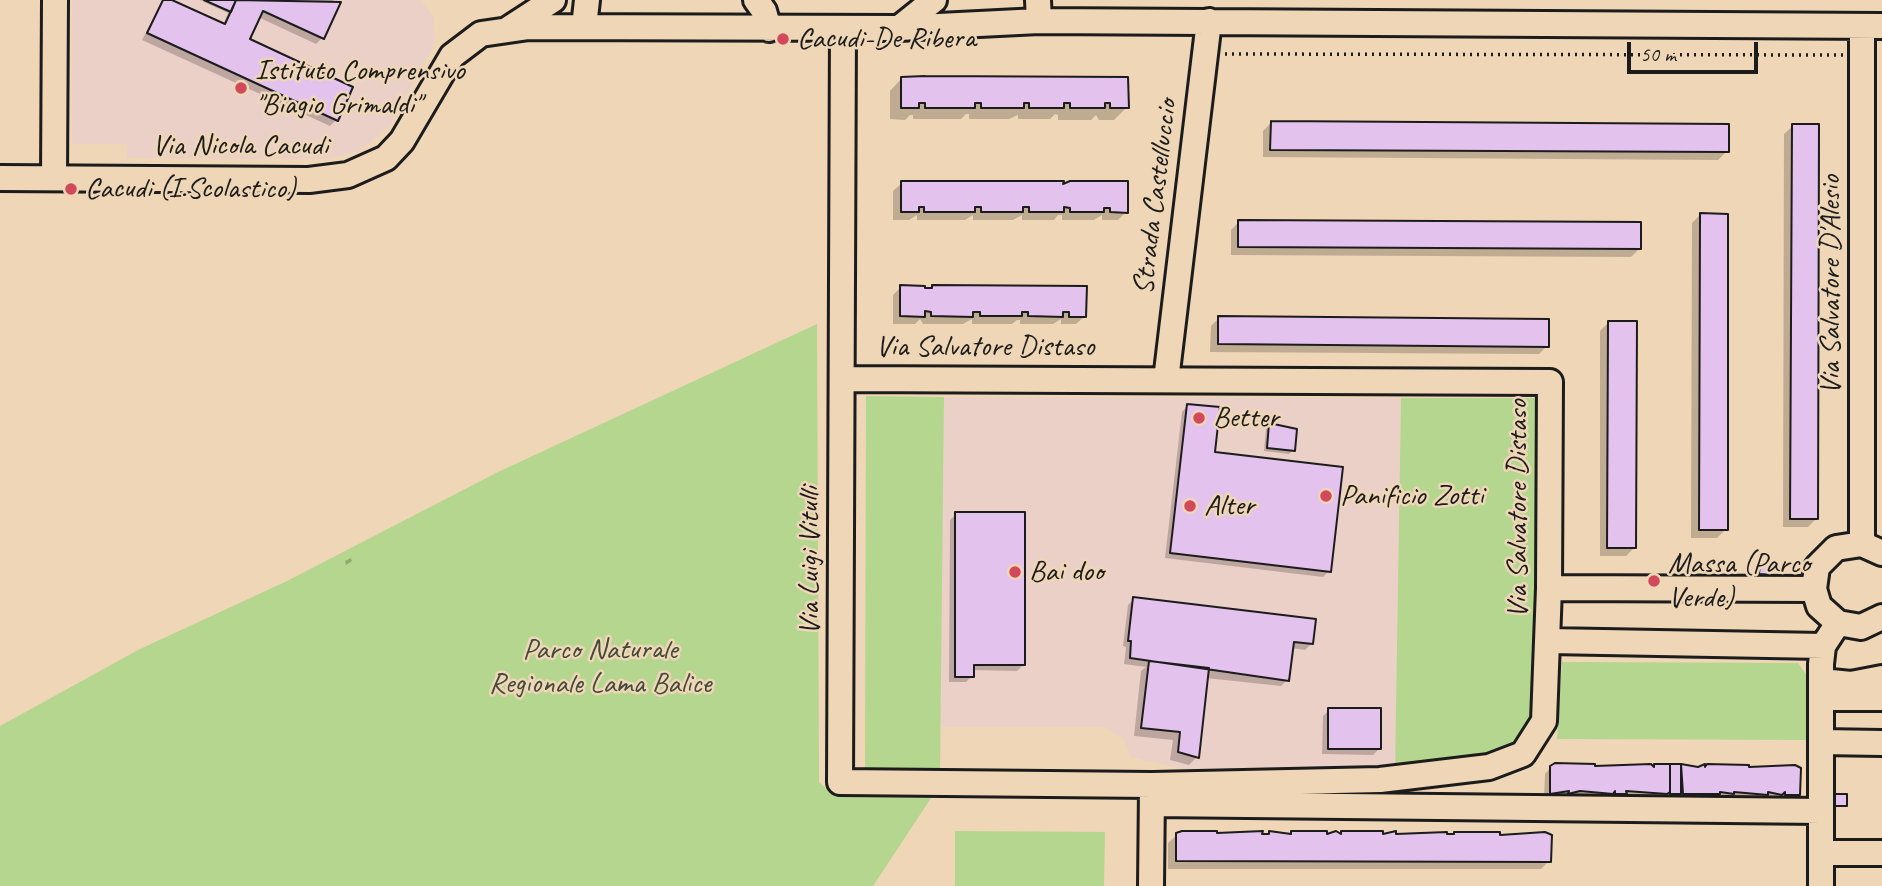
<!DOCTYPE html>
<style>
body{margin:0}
#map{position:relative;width:1882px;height:886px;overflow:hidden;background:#eed6b6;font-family:Caveat,sans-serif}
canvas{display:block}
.scale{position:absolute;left:1627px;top:42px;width:131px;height:32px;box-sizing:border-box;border:4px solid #1c1c1c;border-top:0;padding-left:9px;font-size:21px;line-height:24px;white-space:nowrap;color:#1c1c1c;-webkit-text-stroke:5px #eed6b6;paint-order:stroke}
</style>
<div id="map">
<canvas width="1882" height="886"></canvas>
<div class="scale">50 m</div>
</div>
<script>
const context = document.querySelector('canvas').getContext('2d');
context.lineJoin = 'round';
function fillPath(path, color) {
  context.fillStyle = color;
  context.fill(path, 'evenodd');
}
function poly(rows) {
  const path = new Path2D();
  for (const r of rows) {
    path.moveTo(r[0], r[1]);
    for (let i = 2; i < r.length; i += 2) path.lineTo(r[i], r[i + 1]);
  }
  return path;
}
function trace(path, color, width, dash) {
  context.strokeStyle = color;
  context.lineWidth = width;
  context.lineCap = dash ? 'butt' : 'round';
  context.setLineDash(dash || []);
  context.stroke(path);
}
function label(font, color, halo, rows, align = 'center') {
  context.font = font + ' Caveat,sans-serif';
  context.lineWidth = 5;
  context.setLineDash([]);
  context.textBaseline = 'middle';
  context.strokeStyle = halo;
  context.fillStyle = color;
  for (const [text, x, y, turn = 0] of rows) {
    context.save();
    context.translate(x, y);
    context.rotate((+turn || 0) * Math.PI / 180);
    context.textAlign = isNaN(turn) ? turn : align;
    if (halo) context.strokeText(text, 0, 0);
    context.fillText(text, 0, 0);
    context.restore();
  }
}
fillPath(poly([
 [72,0,420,0,433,16,435,38,431,51,390,126,359,151,325,159,127,158,127,144,72,144],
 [944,397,1401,398,1395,770,1198,772,1130,757,1123,738,1104,727,939,727]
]), '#ebd0c7');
fillPath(poly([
 [817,324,819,782,836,797,931,798,873,886,0,886,0,726,138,650,287,581,498,472],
 [866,396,944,397,940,772,865,771],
 [1401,398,1537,398,1535,654,1532,721,1511,752,1395,770],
 [1562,662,1798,663,1808,677,1807,740,1557,739],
 [955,831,1105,832,1104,886,955,886]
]), '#b5d68f');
fillPath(poly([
 [163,0,223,25,228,13,200,0,332,0,338,3,322,38,316,44,258,17,248,40,351,88,336,120,330,126,142,40],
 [902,78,1127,79,1127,107,1114,120,1099,120,1096,115,1091,120,1058,120,1058,115,1055,114,1050,119,1018,119,1018,115,1009,119,969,119,969,114,966,114,961,119,913,119,913,115,910,115,905,120,890,119,890,91],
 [1271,123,1727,151,1718,160,1263,157,1263,131],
 [1793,126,1816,519,1808,527,1783,527,1784,134],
 [902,183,1062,187,1126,212,1118,220,1102,220,1102,215,1094,220,1062,220,1062,215,1058,215,1054,220,1022,220,1022,215,1013,220,973,220,973,215,965,220,917,220,917,215,909,220,893,220,893,191],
 [1700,215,1726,529,1717,538,1691,538,1692,223],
 [1239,222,1640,248,1631,257,1231,255,1231,230],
 [901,287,930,290,933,287,1085,288,1085,316,1076,324,1061,324,1061,319,1053,324,1020,324,1020,320,1017,320,1012,324,972,324,972,319,963,324,923,324,920,319,915,324,893,324,893,295],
 [1219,318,1547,346,1539,354,1210,352,1211,326],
 [1608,323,1634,548,1626,556,1600,556,1600,331],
 [985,344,985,350,981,351,981,346],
 [1188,405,1213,453,1329,571,1323,577,1165,558,1182,412],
 [1270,425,1293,450,1289,454,1264,451,1266,429],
 [956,514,1023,665,1017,671,972,670,972,676,966,682,949,682,950,520],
 [351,558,352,561,346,565,345,561],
 [1134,599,1311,644,1305,650,1291,648,1287,680,1281,686,1206,678,1197,757,1189,765,1170,760,1173,740,1134,736,1141,671,1146,667,1124,664,1126,647,1123,646,1128,605],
 [1329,710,1379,749,1373,755,1322,754,1323,716],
 [1655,766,1699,769,1799,794,1792,801,1779,800,1780,795,1774,800,1678,800,1677,795,1669,795,1669,784,1659,800,1610,799,1610,794,1605,799,1563,799,1563,796,1544,799,1545,774,1551,767],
 [1270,833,1283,833,1283,835,1339,836,1342,833,1452,836,1454,833,1498,836,1549,861,1541,869,1168,869,1168,843,1177,835,1267,835]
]), '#0003');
const building = poly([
 [163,0,172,0,225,24,236,0,341,2,324,39,263,11,250,39,353,87,338,121,147,33,163,0],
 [204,0,236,0,231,12,204,0],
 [925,76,1128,77,1129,108,1110,108,1110,103,1105,103,1105,108,1070,108,1070,103,1064,103,1064,108,1029,108,1029,103,1024,103,1024,108,981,108,981,103,975,103,975,108,925,108,925,103,919,103,919,108,901,108,901,77,925,76],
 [1271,121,1729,124,1729,152,1270,150,1271,121],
 [1792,124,1819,124,1818,519,1790,519,1792,124],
 [901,181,1064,181,1063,184,1070,181,1128,181,1128,213,1110,212,1110,208,1104,208,1104,212,1070,212,1070,208,1064,207,1064,212,1029,212,1029,207,1023,207,1023,212,981,212,981,207,975,207,975,212,924,212,924,207,919,207,919,212,901,212,901,181],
 [1700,213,1728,214,1728,530,1699,530,1700,213],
 [1238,220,1641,222,1641,249,1238,247,1238,220],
 [900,285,925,286,925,288,932,288,932,285,1087,286,1086,317,1069,317,1069,312,1063,312,1063,317,1028,316,1028,312,1022,312,1022,316,980,316,980,312,973,312,973,317,931,316,931,312,925,311,925,317,900,316,900,285],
 [1218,316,1549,319,1549,347,1218,344,1218,316],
 [1608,321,1637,321,1636,548,1607,548,1608,321],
 [1187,404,1220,407,1215,452,1343,467,1331,572,1170,553,1187,404],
 [1269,423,1297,429,1295,451,1267,448,1269,423],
 [955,512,1025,512,1025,665,974,665,974,677,955,677,955,512],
 [1760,563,1769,563,1771,575,1759,574,1760,563],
 [1133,597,1316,619,1313,644,1294,642,1289,681,1130,658,1131,641,1128,641,1133,597],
 [1149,661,1209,668,1199,758,1178,752,1180,732,1141,728,1149,661],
 [1328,708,1381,708,1381,749,1328,749,1328,708],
 [1555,763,1595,764,1595,766,1651,764,1654,767,1654,764,1670,764,1670,792,1667,794,1626,791,1627,794,1615,794,1615,791,1613,794,1580,791,1568,794,1569,791,1550,794,1550,766,1555,763],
 [1670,764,1681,764,1681,794,1670,794,1670,764],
 [1681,764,1698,767,1705,764,1705,767,1707,764,1749,765,1749,767,1795,765,1801,768,1800,795,1785,795,1785,792,1782,795,1768,792,1768,795,1734,792,1734,794,1720,792,1720,794,1683,794,1681,764],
 [1835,794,1847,794,1847,806,1835,806,1835,794],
 [1182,831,1217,831,1217,833,1263,831,1262,834,1269,834,1269,831,1291,834,1291,831,1327,831,1327,834,1336,831,1341,834,1341,831,1383,831,1383,834,1396,831,1396,834,1447,832,1447,834,1454,834,1454,832,1500,832,1500,835,1545,832,1552,835,1551,862,1176,861,1176,833,1182,831]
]);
fillPath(building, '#e3c2ee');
trace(building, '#1c1c1c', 2);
const minor = poly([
 [756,0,764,11,769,29],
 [1038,0,1039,21],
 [584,27,587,0],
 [899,28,934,0],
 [508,29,553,0],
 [0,178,309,180,348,175,386,158,402,141,452,56,481,34,529,27,899,28,1039,21,1882,26],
 [54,178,55,0],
 [842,379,1550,382,1549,588,1544,721,1523,754,1489,767,1380,780,1152,785,840,782,843,28],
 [1166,380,1209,21],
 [1862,544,1862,26],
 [1882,553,1862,544,1836,548,1817,567,1814,589,1819,606,1838,623,1861,627,1882,617],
 [1549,588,1814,589],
 [1548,641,1823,646],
 [1821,681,1851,684,1882,678],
 [1832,698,1882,698],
 [1821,742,1882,743],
 [1152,804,1821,811],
 [1822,853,1882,853],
 [1151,886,1152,789],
 [1821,886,1821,664,1823,646,1838,623]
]);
trace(minor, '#1c1c1c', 30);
trace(poly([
 [1225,54,1843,55]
]), '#1c1c1c', 3.5, [2, 5]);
trace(minor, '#eed6b6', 24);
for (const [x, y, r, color] of [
 [783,39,7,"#d1495b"],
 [241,88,7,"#d1495b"],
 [71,189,7,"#d1495b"],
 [1199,418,7,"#d1495b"],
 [1326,496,7,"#d1495b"],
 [1190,506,7,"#d1495b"],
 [1015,572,7,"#d1495b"],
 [1654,581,7,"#d1495b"]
]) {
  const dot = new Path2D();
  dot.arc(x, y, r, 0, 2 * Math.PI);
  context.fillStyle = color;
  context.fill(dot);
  trace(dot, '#eed6b6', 2.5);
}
label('30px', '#1c1c1c', '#eed6b6', [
 ["Cacudi-De Ribera",797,39],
 ["Istituto Comprensivo",255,71],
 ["\"Biagio Grimaldi\"",255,105],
 ["Cacudi (I.Scolastico)",85,189],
 ["Better",1213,418],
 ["Panificio Zotti",1340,496],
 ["Alter",1204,506],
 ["Massa (Parco",1668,564],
 ["Verde)",1668,598],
 ["Bai doo",1029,572]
], 'left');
label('30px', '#1c1c1c', '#eed6b6', [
 ["Via Nicola Cacudi",240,146],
 ["Strada Castelluccio",1156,197,-83],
 ["Via Salvatore D'Alesio",1831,285,-90],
 ["Via Salvatore Distaso",985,347],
 ["Via Salvatore Distaso",1518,509,-90],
 ["Via Luigi Vitulli",810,561,-90]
]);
label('30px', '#424a39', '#eed6b6', [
 ["Parco Naturale",600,650],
 ["Regionale Lama Balice",600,684]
]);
</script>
